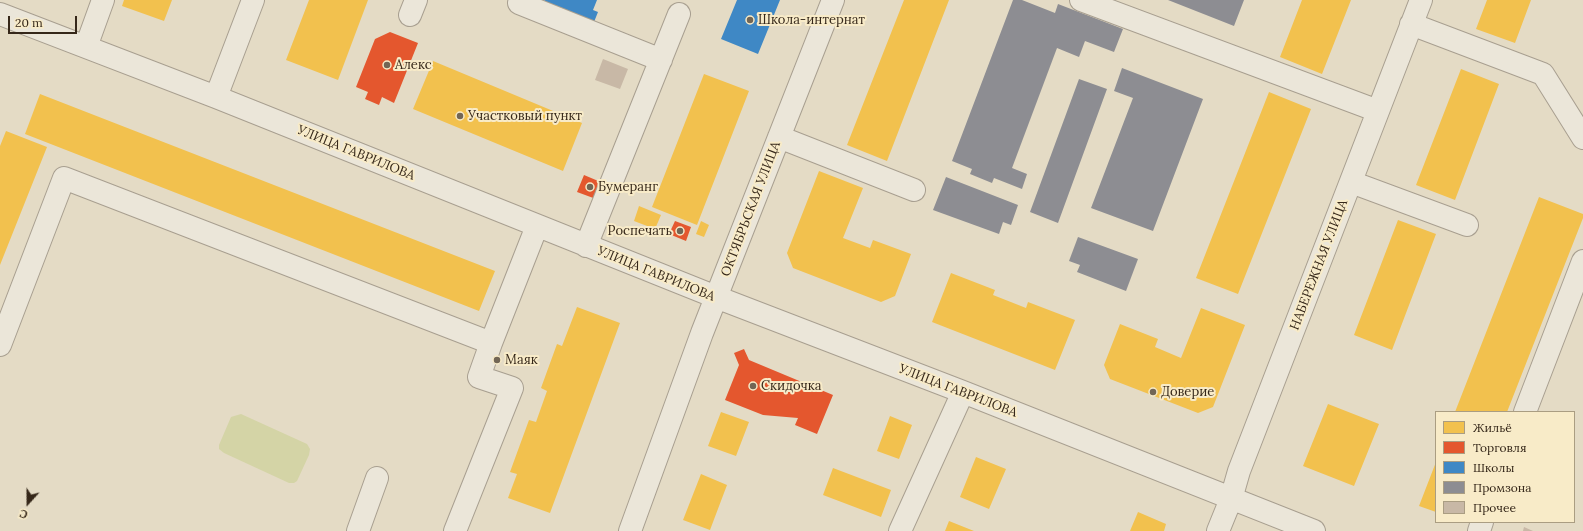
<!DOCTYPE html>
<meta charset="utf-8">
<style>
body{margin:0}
#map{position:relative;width:1583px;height:531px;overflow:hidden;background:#e4dbc5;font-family:Lora,serif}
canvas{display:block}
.legend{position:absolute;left:1435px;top:411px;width:140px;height:112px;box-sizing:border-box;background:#f8ebc8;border:1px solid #aa9d82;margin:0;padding:5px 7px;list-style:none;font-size:12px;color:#352719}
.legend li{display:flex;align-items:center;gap:8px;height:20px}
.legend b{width:20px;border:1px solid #aa9d82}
.north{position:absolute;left:8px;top:483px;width:40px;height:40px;-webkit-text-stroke:3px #f8ebc8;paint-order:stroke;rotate:201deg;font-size:11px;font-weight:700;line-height:16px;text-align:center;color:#352719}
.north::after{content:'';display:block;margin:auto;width:14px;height:18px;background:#352719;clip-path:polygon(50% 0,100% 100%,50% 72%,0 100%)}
.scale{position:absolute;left:8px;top:16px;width:69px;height:18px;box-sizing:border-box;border:2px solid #352719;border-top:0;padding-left:5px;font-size:12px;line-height:14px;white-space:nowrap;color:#352719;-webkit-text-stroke:3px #f8ebc8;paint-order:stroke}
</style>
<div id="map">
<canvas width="1583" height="531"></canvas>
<ul class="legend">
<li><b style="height:11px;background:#f2c14e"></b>Жильё</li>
<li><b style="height:11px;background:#e4572e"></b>Торговля</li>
<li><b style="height:11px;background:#3f88c5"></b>Школы</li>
<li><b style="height:11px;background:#8d8d92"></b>Промзона</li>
<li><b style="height:11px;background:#c8b8a6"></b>Прочее</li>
</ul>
<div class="north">С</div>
<div class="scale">20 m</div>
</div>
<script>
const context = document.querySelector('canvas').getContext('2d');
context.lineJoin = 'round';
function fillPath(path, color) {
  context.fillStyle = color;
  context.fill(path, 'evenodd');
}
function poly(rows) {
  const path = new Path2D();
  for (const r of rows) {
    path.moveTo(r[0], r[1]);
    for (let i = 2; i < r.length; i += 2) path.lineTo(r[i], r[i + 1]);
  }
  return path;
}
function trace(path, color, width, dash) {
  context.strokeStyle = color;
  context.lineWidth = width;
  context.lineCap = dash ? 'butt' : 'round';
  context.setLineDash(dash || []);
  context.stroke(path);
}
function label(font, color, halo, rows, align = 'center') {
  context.font = font + ' Lora,serif';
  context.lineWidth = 4;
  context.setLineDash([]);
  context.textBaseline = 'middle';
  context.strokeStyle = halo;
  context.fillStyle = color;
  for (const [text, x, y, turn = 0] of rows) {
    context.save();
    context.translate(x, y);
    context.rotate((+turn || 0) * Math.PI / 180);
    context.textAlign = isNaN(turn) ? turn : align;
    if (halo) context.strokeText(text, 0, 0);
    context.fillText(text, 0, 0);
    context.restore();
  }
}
fillPath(poly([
 [241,414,307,444,310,449,309,455,297,481,294,483,289,483,224,453,219,449,219,445,231,417]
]), '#d4d4a6');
fillPath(poly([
 [124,0,172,0,164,21,122,6],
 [309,0,368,0,338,80,286,60],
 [904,0,949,0,887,161,847,145],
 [1302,0,1351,0,1322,74,1280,57],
 [1487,0,1531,0,1515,43,1476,29],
 [433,61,582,123,563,171,413,109],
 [1461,69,1499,84,1455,200,1416,185],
 [704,74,749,91,697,225,652,207],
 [1269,92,1311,109,1238,294,1196,278],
 [40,94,495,271,479,311,25,134],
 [6,131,47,147,0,265,0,146],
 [819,171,863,188,843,238,870,248,873,240,911,254,895,296,881,302,793,268,787,253],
 [1539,197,1583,214,1583,218,1507,412,1455,412],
 [639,206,661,215,655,229,634,221],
 [1398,220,1436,234,1392,350,1354,335],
 [701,221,709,225,704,237,696,234],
 [951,273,995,290,993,295,1026,308,1028,302,1075,320,1055,370,932,322],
 [577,307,620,323,550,513,508,498,517,474,510,472,529,420,536,422,547,391,541,388,557,344,562,346],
 [1201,308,1245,325,1213,407,1198,413,1110,379,1104,365,1120,324,1158,339,1155,347,1181,358],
 [1328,404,1379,424,1354,486,1303,466],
 [721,412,749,422,736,456,708,446],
 [890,416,912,425,899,459,877,451],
 [976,457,1006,469,989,509,960,497],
 [1436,462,1436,512,1419,506],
 [833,468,891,490,881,517,823,495],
 [701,474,727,485,710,530,683,520],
 [1138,512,1166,524,1164,531,1130,531],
 [949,521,974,531,945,531]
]), '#f2c14e');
fillPath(poly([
 [390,32,418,43,394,103,382,97,379,105,365,99,368,92,356,87,375,39],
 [584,175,603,183,596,199,577,192],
 [675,221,691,227,686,241,669,234],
 [744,349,749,360,833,395,817,434,795,425,798,418,763,415,725,400,739,365,734,353]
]), '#e4572e');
fillPath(poly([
 [545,0,597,0,593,10,598,12,592,27,562,8,544,1],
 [737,0,780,0,758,54,721,39]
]), '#3f88c5');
fillPath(poly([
 [1013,0,1022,0,1055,13,1058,4,1123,29,1114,52,1085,41,1079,57,1057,48,1012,168,1027,174,1022,189,994,178,992,183,970,174,972,169,952,161],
 [1168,0,1244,0,1234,26],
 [1122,68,1203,99,1153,231,1091,208,1133,98,1114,91],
 [1079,79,1107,89,1058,223,1030,212],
 [946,177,1018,205,1011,225,1003,222,999,234,933,210],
 [1078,237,1138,259,1126,291,1077,272,1080,265,1069,261]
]), '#8d8d92');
fillPath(poly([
 [603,59,628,69,620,89,595,80],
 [1524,527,1533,531,1523,531]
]), '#c8b8a6');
const minor = poly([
 [520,0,519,3,661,60],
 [1081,0,1378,111],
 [0,14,216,97,716,297,963,392,1314,531],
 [410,15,416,0],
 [1411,24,1543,74,1583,138],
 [86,47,103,0],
 [216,97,253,0],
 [779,137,914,190],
 [1351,182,1467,225],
 [586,246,679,14],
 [491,343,537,226],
 [0,345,64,178,491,343,479,377,512,388,455,531],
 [1525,412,1583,261],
 [358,531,377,478],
 [630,531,702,333,833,0],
 [900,531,963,392],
 [1218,531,1231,499,1239,471,1421,0],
 [1479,531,1482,522]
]);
trace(minor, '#a89f90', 24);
trace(minor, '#ebe6d9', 22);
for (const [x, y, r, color] of [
 [750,20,4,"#726655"],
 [387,65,4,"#726655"],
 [460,116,4,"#726655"],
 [590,187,4,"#726655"],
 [680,231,4,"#726655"],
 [497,360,4,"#726655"],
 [753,386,4,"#726655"],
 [1153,392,4,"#726655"]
]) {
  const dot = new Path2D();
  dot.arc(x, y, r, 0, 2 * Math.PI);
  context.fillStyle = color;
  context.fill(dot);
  trace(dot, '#f8ebc8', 1.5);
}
label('13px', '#352719', '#f8ebc8', [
 ["Школа-интернат",758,20],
 ["Алекс",395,65],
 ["Участковый пункт",468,116],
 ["Бумеранг",598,187],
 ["Роспечать",672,231,"right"],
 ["Маяк",505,360],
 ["Скидочка",761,386],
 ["Доверие",1161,392]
], 'left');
label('13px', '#352719', '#f8ebc8', [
 ["УЛИЦА ГАВРИЛОВА",356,153,22],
 ["ОКТЯБРЬСКАЯ УЛИЦА",751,209,-69],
 ["НАБЕРЕЖНАЯ УЛИЦА",1319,265,-69],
 ["УЛИЦА ГАВРИЛОВА",656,274,22],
 ["УЛИЦА ГАВРИЛОВА",958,391,21]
]);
</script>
